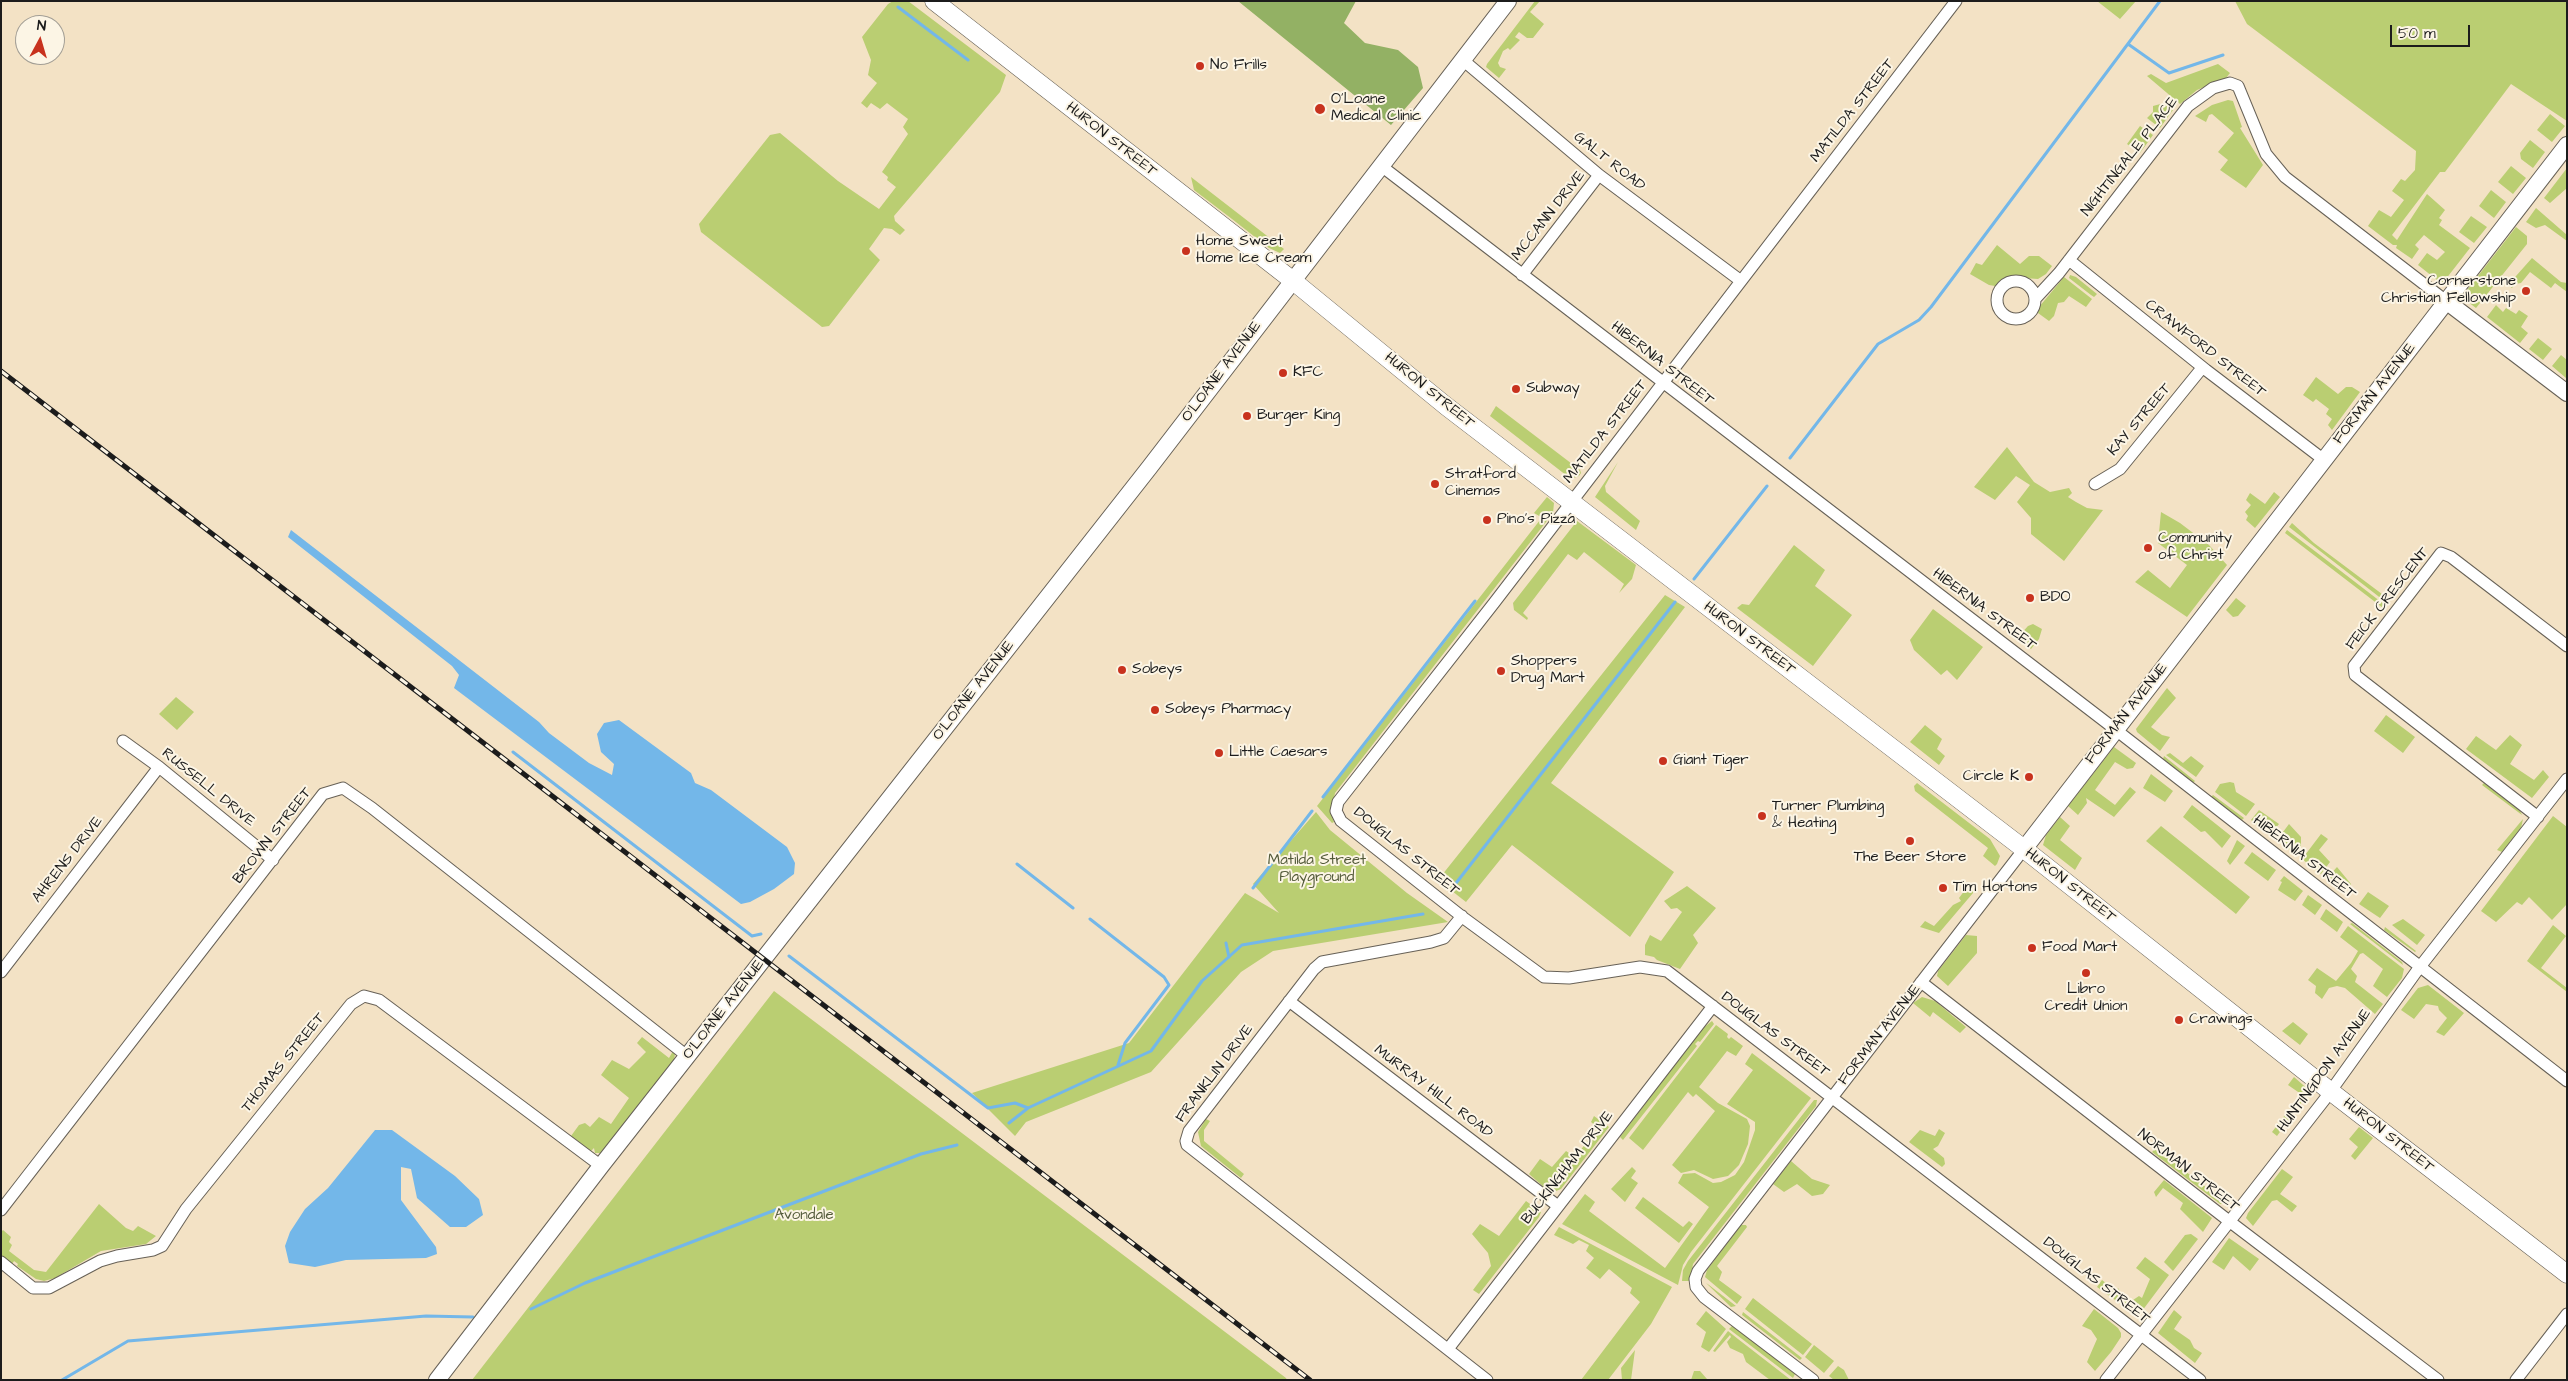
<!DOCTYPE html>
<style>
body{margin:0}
#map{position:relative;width:2568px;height:1381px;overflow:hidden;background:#f3e2c5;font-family:"Architects Daughter",sans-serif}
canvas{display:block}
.frame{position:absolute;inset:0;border:2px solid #1c1c1c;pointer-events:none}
.north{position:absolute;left:15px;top:15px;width:50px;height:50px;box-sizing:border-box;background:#fcf5e5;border:1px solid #a29e95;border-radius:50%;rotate:6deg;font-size:14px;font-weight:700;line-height:20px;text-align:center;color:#1c1c1c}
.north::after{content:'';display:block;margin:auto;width:18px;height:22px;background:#c8321e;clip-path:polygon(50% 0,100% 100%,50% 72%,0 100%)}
.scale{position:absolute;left:2390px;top:25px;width:80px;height:22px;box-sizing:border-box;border:2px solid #1c1c1c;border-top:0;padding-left:6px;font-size:15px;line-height:18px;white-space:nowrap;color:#1c1c1c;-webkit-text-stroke:4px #fcf5e5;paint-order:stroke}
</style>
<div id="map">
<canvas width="2568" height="1381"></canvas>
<div class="frame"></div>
<div class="north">N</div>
<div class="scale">50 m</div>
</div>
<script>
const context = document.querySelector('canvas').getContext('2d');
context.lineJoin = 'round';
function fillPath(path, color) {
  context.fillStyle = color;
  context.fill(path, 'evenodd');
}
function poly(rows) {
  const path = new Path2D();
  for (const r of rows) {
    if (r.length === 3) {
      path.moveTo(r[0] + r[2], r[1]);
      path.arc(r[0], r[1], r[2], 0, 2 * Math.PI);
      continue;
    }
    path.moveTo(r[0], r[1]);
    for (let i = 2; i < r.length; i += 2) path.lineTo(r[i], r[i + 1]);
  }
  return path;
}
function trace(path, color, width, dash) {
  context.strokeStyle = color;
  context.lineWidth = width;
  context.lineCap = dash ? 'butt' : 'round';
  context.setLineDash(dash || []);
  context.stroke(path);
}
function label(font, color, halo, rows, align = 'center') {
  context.font = font + ' "Architects Daughter",sans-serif';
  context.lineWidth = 4;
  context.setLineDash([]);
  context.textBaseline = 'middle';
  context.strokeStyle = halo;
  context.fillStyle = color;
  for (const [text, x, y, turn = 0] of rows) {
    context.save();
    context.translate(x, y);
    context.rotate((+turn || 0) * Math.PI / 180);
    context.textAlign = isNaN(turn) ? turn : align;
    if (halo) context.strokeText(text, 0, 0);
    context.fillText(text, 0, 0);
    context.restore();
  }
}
fillPath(poly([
 [893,1,908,1,1006,75,1000,92,894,216,895,221,905,230,900,235,892,229,884,228,869,249,880,260,829,326,822,327,701,232,699,224,770,135,780,133,838,181,879,209,896,187,887,180,888,177,882,172,908,134,903,127,908,119,887,103,880,109,871,103,867,108,861,103,877,83,868,75,871,60,862,37,888,4],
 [1535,1,1540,1,1530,12,1544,24,1533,38,1527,38,1519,32,1515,37,1520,40,1510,50,1508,48,1503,51,1498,63,1500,67,1506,69,1499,78,1486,67,1487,64],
 [2097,1,2136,1,2120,19],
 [2235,1,2567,1,2567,121,2511,84,2445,172,2440,172,2392,235,2397,240,2427,194,2445,210,2439,218,2442,220,2439,225,2470,248,2442,284,2418,265,2427,253,2437,260,2445,252,2424,235,2415,245,2419,249,2412,259,2396,248,2397,245,2393,245,2368,226,2379,210,2391,217,2404,200,2392,191,2401,179,2405,181,2415,170,2416,151,2247,24],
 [2218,64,2230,73,2226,78,2197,90,2180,104,2147,76,2151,74,2166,83],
 [2228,100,2233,101,2242,127,2240,128,2263,165,2246,188,2220,170,2228,160,2218,152,2234,133,2212,114,2209,115,2206,122,2195,116,2212,105],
 [2164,103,2173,110,2160,128,2147,118,2153,112,2153,106],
 [2550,114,2565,126,2552,142,2537,130],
 [2140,126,2153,135,2140,153,2127,144],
 [2530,140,2545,152,2533,168,2521,159,2520,153],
 [2511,166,2526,178,2513,194,2498,182],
 [2567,168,2567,188,2550,203,2544,198],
 [1191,177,1284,249,1280,253,1269,248,1232,219,1194,190],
 [2491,190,2506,202,2494,218,2479,206],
 [2536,208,2567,235,2567,241,2545,225,2536,228,2526,222],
 [2471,216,2487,227,2474,243,2459,232],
 [2516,227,2527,236,2527,244,2476,308,2464,299,2464,294],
 [1997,245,2020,264,2029,256,2039,256,2052,266,2046,274,2038,279,2010,277,1995,286,1989,285,1970,274,1976,263,1982,265],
 [2532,258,2561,282,2567,283,2567,292,2555,283,2551,288,2530,272,2521,283,2515,284,2512,288,2508,285],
 [2070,275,2076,277,2097,294,2094,297,2091,295,2069,278],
 [2064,277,2092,299,2086,307,2069,296,2064,302,2058,303,2054,316,2049,321,2038,313,2039,307],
 [2496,305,2503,312,2506,308,2516,314,2519,310,2528,316,2521,327,2528,333,2520,343,2487,317],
 [2538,338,2552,349,2543,360,2529,349],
 [2561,355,2567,360,2566,378,2552,366],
 [2316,377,2338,394,2346,387,2352,387,2360,392,2332,430,2328,425,2332,419,2326,414,2329,409,2316,399,2313,402,2303,395],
 [1496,406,1580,470,1581,473,1579,476,1571,479,1490,416],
 [2007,447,2034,482,2050,492,2069,488,2072,493,2068,497,2076,502,2087,508,2103,510,2064,561,2031,534,2031,518,2017,502,2030,485,2016,476,1995,500,1974,487],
 [1618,462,1605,486,1606,492,1640,521,1636,530,1595,497],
 [2274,492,2280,497,2255,528,2246,520,2248,516,2245,512,2251,505,2246,500,2250,493,2265,504],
 [1547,497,1554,503,1553,513,1335,793,1331,813,1334,822,1332,823,1317,806,1540,520,1541,517,1534,513],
 [2161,512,2180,523,2209,545,2227,565,2187,617,2135,582,2148,570,2170,588,2187,565,2158,543],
 [1577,521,1636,565,1632,579,1619,593,1624,584,1584,552,1577,560,1568,554,1523,613,1528,618,1527,620,1514,610,1513,603],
 [2292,523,2314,543,2390,600,2387,603,2289,527],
 [2287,530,2320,555,2385,605,2383,608,2285,533],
 [1794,545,1825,570,1815,586,1852,615,1813,666,1737,608,1742,604,1749,605],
 [1665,595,1685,607,1551,783,1674,872,1630,937,1512,845,1466,902,1438,880],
 [2236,598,2246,606,2238,616,2233,617,2226,610],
 [1933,609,1983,647,1957,680,1947,670,1941,675,1914,650,1910,640],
 [2033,624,2042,629,2039,639,2031,649,2017,638,2028,626],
 [2167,688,2176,698,2151,727,2162,735,2170,737,2160,751,2137,732,2136,729],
 [176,697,194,712,177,730,159,714],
 [2386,715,2415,737,2403,753,2374,731],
 [1925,725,1942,739,1937,749,1945,756,1939,765,1910,742],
 [2510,735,2522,745,2510,764,2534,780,2543,770,2549,777,2532,798,2466,749,2476,736,2496,750],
 [2114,747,2136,763,2133,768,2127,769,2115,762,2095,790,2115,805,2130,787,2136,792,2114,817,2086,798,2087,803,2078,815,2068,806],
 [2170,753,2183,763,2191,756,2204,766,2196,777,2166,755],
 [2164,756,2195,781,2193,783,2163,759],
 [2151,774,2173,791,2165,802,2143,788],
 [2230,782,2234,783,2236,792,2255,804,2246,816,2215,792,2220,784],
 [1917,783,1990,839,2000,856,1997,864,1995,866,1983,856,1988,848,1915,791,1914,786],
 [2484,783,2520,811,2522,815,2482,785],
 [2213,795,2244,818,2242,820,2211,797],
 [2192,805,2231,836,2222,848,2205,831,2201,832,2183,817],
 [2259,810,2279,824,2270,835,2251,820],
 [1316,812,1330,830,1407,893,1448,922,1273,951,1241,972,1151,1072,1026,1122,1015,1136,972,1093,1129,1043,1245,893,1279,913,1253,884],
 [2553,816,2567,827,2567,904,2552,920,2529,897,2522,905,2517,902,2496,922,2481,911],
 [2060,817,2070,826,2060,840,2082,858,2075,870,2043,845,2046,835],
 [2523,819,2521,828,2502,852,2497,850],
 [2289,824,2301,837,2301,846,2295,854,2277,840],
 [2161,826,2250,897,2236,914,2146,841],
 [2321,834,2328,839,2319,850,2330,862,2321,874,2302,859],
 [2237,840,2245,846,2230,865,2227,861],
 [2252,852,2276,870,2268,881,2244,863],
 [2337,867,2351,884,2345,892,2327,878],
 [2284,876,2303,891,2295,901,2278,890,2282,882,2280,881],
 [1970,882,1973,886,1973,893,1939,933,1920,927,1925,921,1934,926,1953,905,1961,901,1959,898,1965,890,1969,891,1972,886],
 [1687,886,1716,908,1693,935,1698,943,1680,969,1657,960,1654,957,1645,955,1645,945,1650,935,1661,941,1682,912,1677,908,1671,909,1664,901],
 [2368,892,2389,906,2380,918,2359,904],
 [2308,895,2322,905,2315,915,2302,905],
 [2326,909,2343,922,2337,932,2320,919],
 [2403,919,2425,935,2417,945,2392,925],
 [2352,923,2402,962,2403,965,2350,924],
 [2553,925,2566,936,2541,968,2567,988,2567,992,2527,961],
 [2348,926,2404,969,2402,978,2387,997,2373,986,2383,969,2363,953,2360,954,2351,969,2357,976,2355,982,2383,1004,2375,1014,2345,988,2337,986,2329,988,2322,999,2315,993,2316,986,2308,980,2317,968,2336,981,2351,963,2358,951,2340,937],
 [2385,927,2416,951,2415,952,2384,930],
 [1966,935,1977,936,1977,953,1948,986,1937,976,1938,971],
 [2428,985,2464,1013,2444,1036,2436,1032,2447,1018,2439,1010,2438,1006,2426,1004,2414,1019,2401,1010,2418,988],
 [774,991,1286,1378,1287,1380,472,1380],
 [1922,997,1935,1001,1966,1027,1960,1033,1933,1012,1930,1017,1913,1003],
 [1712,1021,1714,1024,1700,1042,1698,1041,1695,1044,1697,1046,1623,1140,1620,1137,1703,1028],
 [2293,1022,2308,1034,2300,1045,2282,1031],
 [1716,1025,1728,1034,1727,1037,1729,1039,1731,1037,1743,1046,1736,1056,1727,1051,1699,1087,1718,1103,1747,1119,1750,1126,1748,1144,1739,1165,1728,1176,1713,1179,1694,1170,1681,1173,1672,1165,1715,1111,1696,1094,1693,1097,1688,1092,1643,1150,1629,1138],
 [642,1037,669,1058,673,1051,675,1054,674,1060,612,1141,601,1153,595,1153,594,1148,591,1151,571,1136,579,1125,585,1123,590,1127,599,1117,611,1124,629,1098,601,1075,612,1060,629,1069,646,1052,637,1043],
 [1752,1053,1811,1098,1691,1252,1683,1265,1678,1285,1562,1224,1585,1194,1595,1202,1589,1211,1665,1268,1709,1207,1678,1183,1683,1174,1695,1173,1713,1183,1721,1182,1735,1175,1744,1162,1755,1130,1755,1122,1727,1104,1753,1070,1745,1064],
 [2294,1077,2310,1091,2277,1136,2272,1132,2301,1094,2288,1085],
 [1814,1100,1817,1100,1816,1106,1693,1264,1690,1281,1682,1281,1683,1270,1688,1261],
 [1594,1116,1609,1127,1561,1189,1556,1191,1545,1188,1529,1174,1540,1159,1552,1167,1566,1151,1575,1157,1598,1128,1591,1122],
 [1206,1119,1210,1121,1204,1130,1204,1141,1244,1174,1241,1178,1201,1146,1198,1132],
 [2359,1127,2373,1138,2355,1160,2351,1156,2358,1147,2349,1139],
 [1939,1129,1945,1133,1938,1146,1933,1149,1944,1158,1945,1164,1942,1167,1909,1142,1920,1130,1935,1136],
 [2155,1149,2164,1155,2163,1157,2168,1158,2224,1201,2224,1204,2220,1204,2152,1152],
 [1791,1161,1812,1179,1830,1185,1823,1194,1812,1196,1797,1184,1784,1192,1773,1184],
 [1632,1167,1636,1171,1631,1178,1638,1183,1625,1202,1611,1189],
 [2282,1169,2293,1177,2280,1194,2297,1206,2292,1212,2277,1200,2272,1201,2253,1226,2246,1218,2248,1213],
 [2164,1180,2212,1218,2203,1232,2180,1209,2183,1203,2163,1188,2156,1197,2154,1192],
 [1643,1197,1683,1227,1689,1221,1693,1224,1679,1243,1635,1208],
 [1526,1201,1541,1212,1539,1217,1479,1294,1473,1290,1491,1266,1488,1253,1472,1234,1480,1224,1499,1236],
 [99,1204,126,1228,133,1231,138,1226,156,1236,146,1244,101,1251,55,1278,44,1281,36,1279,17,1266,18,1264,14,1261,12,1264,1,1255,1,1232,3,1230,11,1237,9,1242,12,1245,9,1251,34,1270,46,1272],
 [1741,1225,1746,1225,1747,1227,1717,1266,1722,1272,1719,1280,1742,1297,1737,1304,1705,1277,1707,1270],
 [1559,1227,1672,1287,1651,1324,1608,1380,1581,1380,1640,1302,1630,1293,1632,1288,1609,1269,1600,1279,1586,1268,1594,1258,1586,1251,1589,1245,1579,1240,1573,1244,1554,1235],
 [2191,1234,2198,1239,2173,1271,2164,1262,2185,1235],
 [2229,1238,2259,1259,2250,1271,2233,1256,2224,1270,2212,1262],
 [2145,1257,2169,1275,2142,1311,2136,1315,2097,1287,2102,1280,2116,1291,2118,1288,2123,1296,2133,1300,2139,1296,2142,1298,2150,1279,2136,1268],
 [1706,1283,1709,1285,1736,1306,1731,1307],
 [1753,1298,1812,1344,1803,1355,1745,1309],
 [2094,1309,2118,1328,2121,1333,2121,1337,2111,1352,2095,1371,2087,1362,2097,1339,2091,1330,2082,1326],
 [2174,1310,2182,1317,2174,1329,2190,1340,2194,1348,2202,1353,2195,1363,2158,1333],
 [1706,1311,1726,1329,1709,1352,1701,1347,1706,1332,1696,1324],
 [1743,1312,1802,1358,1800,1360,1742,1315],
 [1733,1325,1795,1374,1793,1378,1729,1329],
 [1728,1331,1738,1339,1791,1380,1770,1380,1746,1362,1743,1354,1730,1348,1727,1342,1731,1337,1730,1335,1715,1352,1713,1351],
 [1814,1345,1834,1361,1824,1373,1805,1357],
 [1635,1350,1631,1380,1622,1380,1621,1368],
 [1838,1366,1844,1370,1849,1380,1834,1380,1829,1376],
 [1694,1371,1700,1371,1707,1379,1691,1380]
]), '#bace72');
fillPath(poly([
 [1238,1,1356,1,1344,23,1365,43,1398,50,1418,67,1423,88,1391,125]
]), '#93b164');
fillPath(poly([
 [291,530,539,722,549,733,589,763,612,775,614,764,601,752,597,734,604,723,619,720,691,773,695,783,711,790,787,847,795,863,794,874,774,889,750,902,741,904,454,688,459,675,452,666,288,537],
 [375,1130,392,1130,455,1176,479,1199,483,1215,466,1227,450,1227,417,1198,411,1169,401,1167,401,1200,436,1247,437,1254,426,1258,346,1260,315,1267,289,1263,285,1246,290,1232,305,1209,328,1188]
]), '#73b7e9');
trace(poly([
 [898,7,968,60],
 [2128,44,2169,73,2223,55],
 [1790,458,1878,344,1919,320,1931,307,2160,1],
 [1694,579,1767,486],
 [513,752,752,936,761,934],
 [1323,797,1475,601],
 [1017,864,1073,908],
 [1453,887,1675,602],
 [1253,888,1312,811],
 [1090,919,1164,977,1169,985,1125,1043,1118,1065],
 [1226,943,1229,957],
 [789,956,988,1108,1015,1103,1028,1108],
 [1009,1123,1028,1108,1151,1051,1202,981,1242,945,1423,914],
 [531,1309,585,1283,921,1154,957,1145],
 [62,1380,128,1341,426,1316,473,1317]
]), '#73b7e9', 3);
const street = poly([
 [1956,1,1494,603,1338,802,1336,811,1341,821,1465,919,1544,977,1569,978,1640,967,1667,971,2200,1380],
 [1464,61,1599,175,1741,281],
 [1380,165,2107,723,2567,1081],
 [2069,260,2206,370,2324,460],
 [1522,275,1599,175],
 [2016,300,19],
 [2035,299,2059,273,2188,106,2213,88,2230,83,2238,86,2266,154,2285,177,2446,301],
 [2095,484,2120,469,2202,368],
 [123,741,159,767,273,860],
 [2538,817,2355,675,2354,666,2441,553,2451,557,2567,646],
 [1462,916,1444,938,1431,942,1322,962,1314,969,1189,1131,1186,1141,1187,1145,1487,1380],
 [1,972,159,767],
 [1921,982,2229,1221,2438,1380],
 [1289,1001,1558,1206],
 [1,1210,323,794,343,788,372,808,687,1056],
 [1,1262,33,1288,49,1288,100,1261,117,1256,153,1250,162,1246,186,1209,351,1004,364,996,379,1000,601,1166],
 [1448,1349,1713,1006],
 [1813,1380,1704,1297,1696,1287,1695,1279,1698,1271,2024,849],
 [2106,1380,2325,1099,2419,968,2567,779],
 [2516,1380,2567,1314]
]);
const secondary = poly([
 [2446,301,2567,393],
 [2024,849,2567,145],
 [437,1380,601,1166,1149,468,1508,1]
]);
const primary = poly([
 [934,1,1292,280,1446,406,2024,849,2330,1091,2567,1274]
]);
trace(street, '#676157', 13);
trace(secondary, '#676157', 18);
trace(primary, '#676157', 19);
trace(street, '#fff', 11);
trace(secondary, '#fff', 16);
trace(primary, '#fff', 18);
const rail = poly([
 [1,371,1310,1380]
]);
trace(rail, '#1c1c1c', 5);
trace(rail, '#fcf5e5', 3, [9]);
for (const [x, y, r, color] of [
 [1200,66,5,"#c8321e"],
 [1320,109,6,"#c8321e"],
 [1186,251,5,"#c8321e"],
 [2526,291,5,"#c8321e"],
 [1283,373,5,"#c8321e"],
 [1516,389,5,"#c8321e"],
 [1247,416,5,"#c8321e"],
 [1435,484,5,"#c8321e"],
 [1487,520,5,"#c8321e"],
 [2148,548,5,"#c8321e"],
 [2030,598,5,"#c8321e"],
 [1122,670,5,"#c8321e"],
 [1501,671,5,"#c8321e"],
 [1155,710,5,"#c8321e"],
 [1219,753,5,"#c8321e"],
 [1663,761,5,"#c8321e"],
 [2029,777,5,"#c8321e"],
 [1762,816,5,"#c8321e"],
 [1910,841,5,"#c8321e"],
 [1943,888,5,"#c8321e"],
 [2032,948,5,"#c8321e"],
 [2086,973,5,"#c8321e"],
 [2179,1020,5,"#c8321e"]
]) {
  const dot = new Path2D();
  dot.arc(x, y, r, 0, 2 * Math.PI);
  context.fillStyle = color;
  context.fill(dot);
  trace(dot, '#fcf5e5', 2);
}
label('15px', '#1c1c1c', '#fcf5e5', [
 ["No Frills",1210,66],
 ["O'Loane",1331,100],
 ["Medical Clinic",1331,117],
 ["Home Sweet",1196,242],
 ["Home Ice Cream",1196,259],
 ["Cornerstone",2516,282,"right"],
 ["Christian Fellowship",2516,299,"right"],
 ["KFC",1293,373],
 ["Subway",1526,389],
 ["Burger King",1257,416],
 ["Stratford",1445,475],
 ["Cinemas",1445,492],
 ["Pino's Pizza",1497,520],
 ["Community",2158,539],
 ["of Christ",2158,556],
 ["BDO",2040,598],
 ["Shoppers",1511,662],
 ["Drug Mart",1511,679],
 ["Sobeys",1132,670],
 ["Sobeys Pharmacy",1165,710],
 ["Little Caesars",1229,753],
 ["Giant Tiger",1673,761],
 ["Circle K",2019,777,"right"],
 ["Turner Plumbing",1772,807],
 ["& Heating",1772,824],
 ["The Beer Store",1910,858,"center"],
 ["Tim Hortons",1953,888],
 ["Food Mart",2042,948],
 ["Libro",2086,990,"center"],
 ["Credit Union",2086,1007,"center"],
 ["Crawings",2189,1020]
], 'left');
label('15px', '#1c1c1c', '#fcf5e5', [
 ["MATILDA STREET",1853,111,-52],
 ["HURON STREET",1111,140,38],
 ["NIGHTINGALE PLACE",2130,157,-52],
 ["GALT ROAD",1609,162,38],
 ["MCCANN DRIVE",1549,216,-52],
 ["CRAWFORD STREET",2205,349,38],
 ["HIBERNIA STREET",1662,364,38],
 ["O'LOANE AVENUE",1222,372,-53],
 ["HURON STREET",1429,391,39],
 ["FORMAN AVENUE",2375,394,-52],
 ["KAY STREET",2140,420,-50],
 ["MATILDA STREET",1606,432,-52],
 ["FEICK CRESCENT",2388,599,-52],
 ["HIBERNIA STREET",1984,610,37],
 ["HURON STREET",1749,639,37],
 ["O'LOANE AVENUE",974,691,-52],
 ["FORMAN AVENUE",2127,714,-52],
 ["RUSSELL DRIVE",208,788,39],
 ["BROWN STREET",273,836,-52],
 ["DOUGLAS STREET",1406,852,39],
 ["HIBERNIA STREET",2304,858,38],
 ["AHRENS DRIVE",68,860,-52],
 ["HURON STREET",2070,886,38],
 ["O'LOANE AVENUE",724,1010,-52],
 ["DOUGLAS STREET",1775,1035,37],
 ["FORMAN AVENUE",1880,1035,-52],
 ["THOMAS STREET",284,1063,-51],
 ["HUNTINGDON AVENUE",2325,1071,-54],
 ["FRANKLIN DRIVE",1215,1074,-53],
 ["MURRAY HILL ROAD",1433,1092,37],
 ["HURON STREET",2388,1136,38],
 ["BUCKINGHAM DRIVE",1568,1168,-52],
 ["NORMAN STREET",2188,1171,38],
 ["DOUGLAS STREET",2096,1281,38]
]);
label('15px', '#535a3a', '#fcf5e5', [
 ["Matilda Street",1317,861],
 ["Playground",1317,878],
 ["Avondale",804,1216]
]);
</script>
